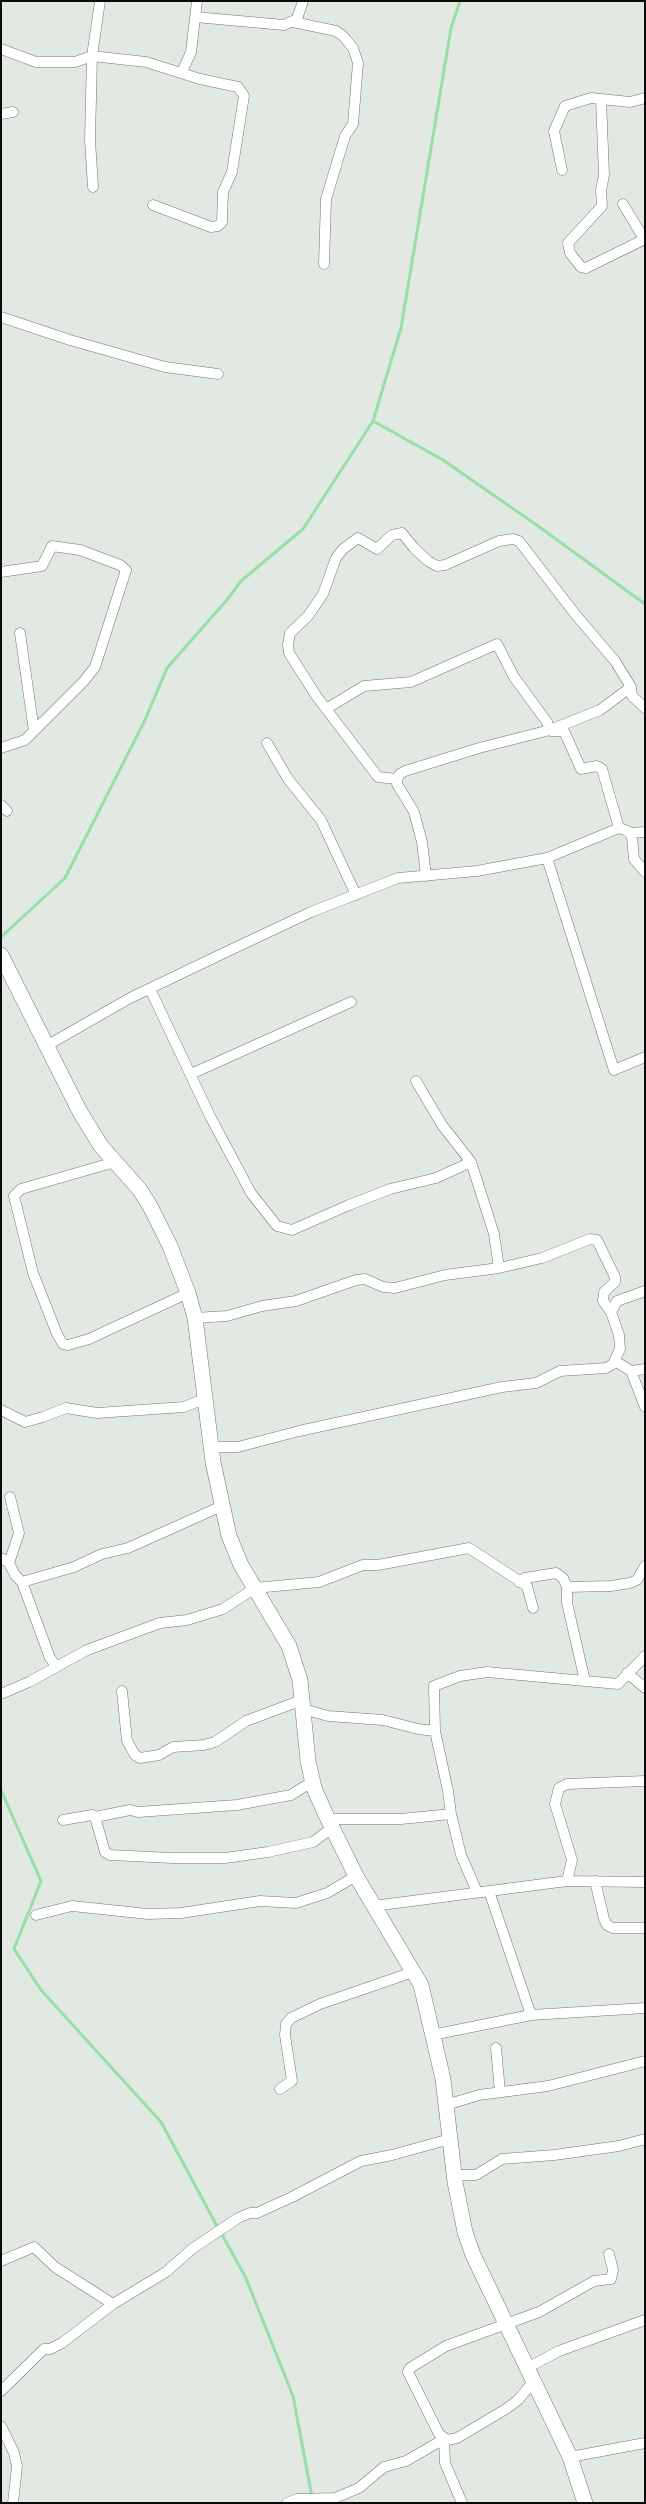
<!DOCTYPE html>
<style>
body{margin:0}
#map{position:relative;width:646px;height:2504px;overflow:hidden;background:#e2e9e3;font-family:"Titillium Web",sans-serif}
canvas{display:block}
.frame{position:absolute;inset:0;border:2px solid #0a0c0a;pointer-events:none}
</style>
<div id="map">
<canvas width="646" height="2504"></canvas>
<div class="frame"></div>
</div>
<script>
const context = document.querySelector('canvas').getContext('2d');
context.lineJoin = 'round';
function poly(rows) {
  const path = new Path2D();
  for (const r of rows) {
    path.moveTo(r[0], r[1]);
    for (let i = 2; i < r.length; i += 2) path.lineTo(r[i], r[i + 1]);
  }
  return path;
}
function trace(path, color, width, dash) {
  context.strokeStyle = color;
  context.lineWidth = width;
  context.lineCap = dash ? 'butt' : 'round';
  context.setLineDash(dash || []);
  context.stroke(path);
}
trace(poly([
 [373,421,443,460,538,526,645,604],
 [1,937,65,878,145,720,167,668,226,601,241,581,303,529,373,421,401,328,451,28,460,1],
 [1,1790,41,1881,14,1949,41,1990,161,2122,218,2228],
 [221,2233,245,2276,293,2396,312,2497]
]), '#96dfa8', 3);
const street = poly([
 [195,17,284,25,297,19,303,1],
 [293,22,336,31,343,36,353,48,358,63,353,124,345,136,326,199,324,264],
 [1,49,36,62,75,62,92,56,146,62,200,79,238,87,244,96,232,172,223,192,222,222,218,226,211,227,153,205],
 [182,72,191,52,197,1],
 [601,99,604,175,601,190,602,206,568,243,570,253,581,267,586,268,645,239],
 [1,114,13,112],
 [562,170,554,131,565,106,591,98,630,102,645,98],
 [93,187,90,140,92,56,100,1],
 [623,204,644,239],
 [1,317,70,340,165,367,218,374],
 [1,572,42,566,52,546,80,550,120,565,126,570,95,667,84,681,25,740,1,748],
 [20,633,34,731],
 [326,709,364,686,411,682,497,644,514,677,547,722,550,730],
 [551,731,564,731,581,769,597,766,602,769,619,828],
 [267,743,288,779,321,820,356,895],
 [397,779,378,777,317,697,289,653,288,645,290,633,308,616,323,594,336,558,343,549,358,538,377,549,392,535,402,533,414,548,428,561,437,566,445,565,499,541,513,539,519,541,575,614,615,661,631,687],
 [1,805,7,811],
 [629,833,645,832],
 [547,858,614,1070,645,1057],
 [426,876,422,842,414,812,397,784,397,779,400,774,405,771,479,748,550,730,600,710,631,687,632,696,645,708],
 [150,989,210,1116,251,1193,277,1226,292,1230,349,1205,390,1189,436,1178,471,1162],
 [48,1045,130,998,226,952,311,912,398,878,477,871,547,858,619,828,628,831,632,837,634,859,645,872],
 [191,1074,351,1002],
 [416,1081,442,1125,471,1162,494,1234,499,1268],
 [115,1162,21,1189,14,1196,33,1273,57,1334,63,1344,68,1345,89,1339,188,1293],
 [611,1312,617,1301,645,1291],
 [195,1318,227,1316,262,1306,296,1301,356,1280,365,1279,383,1287,395,1288,445,1275,499,1268,542,1258,590,1239,597,1240,615,1277,615,1282,604,1292,603,1301,611,1312,619,1335,620,1349,613,1364,606,1368,560,1371,536,1383,502,1387,299,1431,238,1447,211,1447],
 [615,1361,631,1371,645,1369],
 [631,1371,645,1407],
 [1,1410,25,1422,43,1417,66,1408,97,1413,184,1407,204,1399],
 [1,1558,9,1563,15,1575,22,1582,50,1658,56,1666],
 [9,1563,19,1533,10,1497],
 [22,1582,74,1567,102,1554,128,1548,222,1506],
 [519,1582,525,1578,556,1573,563,1578,567,1587,567,1603,585,1681],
 [567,1587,611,1586,630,1583,637,1580,645,1566],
 [627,1673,645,1688],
 [122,1691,127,1741,135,1755,140,1758,159,1755,173,1747,204,1745,215,1742,246,1721,302,1700],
 [1,1694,29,1682,87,1650,160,1623,187,1620,223,1609,255,1588,319,1582,363,1565,378,1565,469,1548,527,1586,533,1608],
 [303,1709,328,1716,383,1720,418,1729,435,1731],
 [95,1817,130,1810,138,1812,237,1805,291,1795,313,1781],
 [328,1819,401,1819,451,1814],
 [63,1820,92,1815,95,1817,105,1852,110,1855,173,1858,225,1858,268,1852,313,1842,332,1828],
 [567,1881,572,1860,555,1804,559,1788,567,1784,645,1781],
 [595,1881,604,1919,607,1925,613,1928,645,1928],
 [489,1891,531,2015],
 [477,1892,461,1855,451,1814,448,1791,435,1731,434,1686,460,1676,487,1672,618,1684,645,1656],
 [373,1906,567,1881,645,1882],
 [36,1915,72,1906,148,1914,181,1913,260,1901,296,1903,327,1893,356,1876],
 [432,2035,531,2015,645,2008],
 [496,2048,500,2092],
 [280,2089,292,2081,285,2035,286,2024,291,2018,320,2004,413,1972],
 [446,2105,479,2095,548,2086,645,2061],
 [455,2175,476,2175,502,2159,554,2155,619,2146,645,2139],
 [1,2261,34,2247,55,2267,113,2304],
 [527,2368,559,2351,645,2320],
 [533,2382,518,2400,506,2409,457,2438,447,2440,439,2434,408,2372,410,2368,446,2346,539,2312,594,2281,611,2279,613,2270,609,2254],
 [1,2391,44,2349,50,2349,62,2343,113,2304,166,2272,192,2249,238,2218,250,2213,257,2213,292,2197,361,2161,392,2155,450,2139],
 [1,2426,14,2453,17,2466,13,2503],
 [444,2439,445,2463,462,2503],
 [570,2457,645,2443],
 [287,2503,297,2499,335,2498,359,2488,384,2467,406,2461,444,2439]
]);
const secondary = poly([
 [1,955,80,1112,101,1146,140,1190,150,1206,170,1246,188,1293,195,1318,213,1462,229,1536,241,1565,289,1646,300,1680,308,1761,314,1788,325,1813,356,1876,421,1985,443,2079,455,2182,465,2232,473,2255,570,2457,585,2503]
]);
trace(street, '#707671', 11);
trace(secondary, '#707671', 16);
trace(street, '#fff', 10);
trace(secondary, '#fff', 15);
</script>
